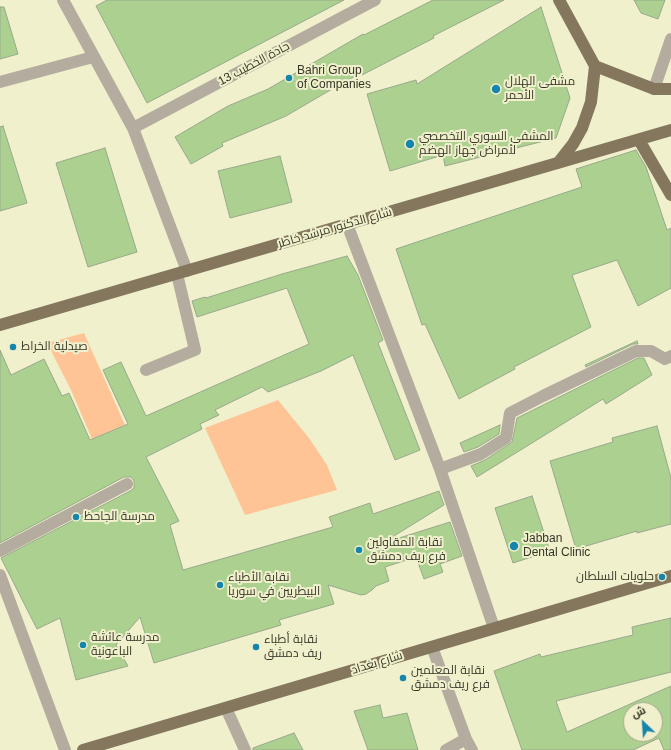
<!DOCTYPE html>
<meta charset="utf-8">
<style>
body{margin:0}
#map{position:relative;width:671px;height:750px;overflow:hidden;background:#f0f0cd;font-family:Helvetica,Cairo,sans-serif}
canvas{display:block}
.north{position:absolute;left:623px;top:702px;width:40px;height:40px;box-sizing:border-box;background:#f0f0cd;border:1px solid #a6a68b;border-radius:50%;rotate:335deg;font-size:11px;font-weight:700;line-height:16px;text-align:center;color:#363628}
.north::after{content:'';display:block;margin:auto;width:14px;height:18px;background:#1585ac;clip-path:polygon(50% 0,100% 100%,50% 72%,0 100%)}
</style>
<div id="map">
<canvas width="671" height="750"></canvas>
<div class="north">ش</div>
</div>
<script>
const context = document.querySelector('canvas').getContext('2d');
context.lineJoin = 'round';
function fillPath(path, color) {
  context.fillStyle = color;
  context.fill(path, 'evenodd');
}
function poly(rows) {
  const path = new Path2D();
  for (const r of rows) {
    path.moveTo(r[0], r[1]);
    for (let i = 2; i < r.length; i += 2) path.lineTo(r[i], r[i + 1]);
  }
  return path;
}
function trace(path, color, width, dash) {
  context.strokeStyle = color;
  context.lineWidth = width;
  context.lineCap = dash ? 'butt' : 'round';
  context.setLineDash(dash || []);
  context.stroke(path);
}
function label(font, color, halo, rows, align = 'center') {
  context.font = font + ' Helvetica,Cairo,sans-serif';
  context.lineWidth = 4;
  context.setLineDash([]);
  context.textBaseline = 'middle';
  context.strokeStyle = halo;
  context.fillStyle = color;
  for (const [text, x, y, turn = 0] of rows) {
    context.save();
    context.translate(x, y);
    context.rotate((+turn || 0) * Math.PI / 180);
    context.textAlign = isNaN(turn) ? turn : align;
    if (halo) context.strokeText(text, 0, 0);
    context.fillText(text, 0, 0);
    context.restore();
  }
}
fillPath(poly([
 [84,333,125,425,92,439,71,390,47,343],
 [278,400,309,438,327,465,337,490,245,515,205,428]
]), '#ffc496');
const building = poly([
 [107,0,344,0,147,103,96,6,107,0],
 [433,0,504,0,433,36,434,38,362,75,361,73,339,85,286,116,222,143,223,146,191,164,175,137,228,106,268,89,363,34,364,35,433,0],
 [634,0,665,0,658,19,641,13,634,0],
 [0,7,4,7,18,54,0,59,0,7],
 [541,7,570,98,556,138,445,166,443,155,390,171,367,94,416,80,417,84,541,7],
 [3,126,27,203,0,211,0,127,3,126],
 [105,148,137,252,88,267,56,163,105,148],
 [636,150,646,167,667,230,671,228,671,288,638,306,617,260,572,275,591,327,514,367,515,369,459,399,425,324,422,325,396,249,582,187,576,169,636,150],
 [280,156,292,202,230,218,218,171,280,156],
 [347,256,358,275,383,340,378,343,420,450,395,460,353,355,321,371,268,392,262,387,215,410,219,415,200,424,202,429,146,457,179,521,170,525,183,570,333,527,329,517,370,503,373,514,439,491,444,505,394,536,396,539,450,522,462,556,440,564,443,572,424,579,416,557,385,567,389,581,376,586,372,590,366,594,361,595,328,585,334,604,279,620,281,625,154,663,140,617,116,645,128,666,76,680,60,618,37,629,1,558,130,491,134,488,134,481,131,477,124,477,0,543,0,350,11,375,44,359,62,396,69,393,90,440,128,424,103,370,121,362,146,416,309,344,287,288,197,317,192,301,205,297,206,298,282,274,347,256],
 [637,341,638,344,633,344,586,367,585,365,637,341],
 [638,358,644,358,652,375,606,404,603,399,477,477,471,466,485,460,512,442,517,418,638,358],
 [500,425,499,434,478,447,464,452,460,443,500,425],
 [657,426,671,478,671,524,637,533,637,531,576,549,550,461,613,442,612,438,657,426],
 [532,496,550,551,513,563,495,508,532,496],
 [671,618,671,672,556,701,567,732,671,686,671,750,664,750,659,738,633,750,522,750,494,671,540,654,541,657,633,635,632,627,671,618],
 [631,710,655,710,655,734,631,734,631,710],
 [380,705,383,718,407,713,418,750,368,750,354,711,380,705],
 [294,733,303,750,253,750,253,748,294,733]
]);
fillPath(building, '#acd08f');
trace(building, '#98a98b', 1);
trace(poly([
 [63,0,133,128,187,271],
 [0,82,93,57],
 [654,89,671,39],
 [133,128,375,0],
 [347,224,440,469,494,628],
 [146,370,195,350,177,274],
 [440,469,481,454,506,438,510,413,543,396,636,351,651,351,665,359,671,356],
 [0,551,127,484],
 [0,575,65,750],
 [432,647,466,739,472,750],
 [226,708,245,750],
 [446,750,466,739]
]), '#b4ad9f', 12);
trace(poly([
 [595,66,654,89,671,89],
 [639,140,671,195],
 [558,163,573,144,582,128,591,102,595,66,559,0],
 [0,325,671,130],
 [83,750,671,576]
]), '#84775e', 12);
for (const [x, y, r, color] of [
 [289,78,4,"#1585ac"],
 [496,89,5,"#1585ac"],
 [410,144,5,"#1585ac"],
 [13,347,4,"#1585ac"],
 [76,517,4,"#1585ac"],
 [514,546,5,"#1585ac"],
 [359,550,4,"#1585ac"],
 [662,577,4,"#1585ac"],
 [220,585,4,"#1585ac"],
 [83,645,4,"#1585ac"],
 [256,647,4,"#1585ac"],
 [403,678,4,"#1585ac"]
]) {
  const dot = new Path2D();
  dot.arc(x, y, r, 0, 2 * Math.PI);
  context.fillStyle = color;
  context.fill(dot);
  trace(dot, '#f0f0cd', 1.5);
}
label('12px', '#363628', '#f0f0cd', [
 ["جادة الخطيب 13",254,64,-28],
 ["شارع الدكتور مرشد خاطر",335,228,-16],
 ["شارع بغداد",377,663,-17]
]);
label('12px', '#363628', '#f0f0cd', [
 ["Bahri Group",297,71],
 ["of Companies",297,85],
 ["مشفى الهلال",505,82],
 ["الأحمر",505,96],
 ["المشفى السوري التخصصي",419,137],
 ["لأمراض جهاز الهضم",419,151],
 ["صيدلية الخراط",21,347],
 ["مدرسة الجاحظ",84,517],
 ["Jabban",523,539],
 ["Dental Clinic",523,553],
 ["نقابة المقاولين",367,543],
 ["فرع ريف دمشق",367,557],
 ["حلويات السلطان",654,577,"right"],
 ["نقابة الأطباء",228,578],
 ["البيطريين في سوريا",228,592],
 ["مدرسة عائشة",91,638],
 ["الباعونية",91,652],
 ["نقابة أطباء",264,640],
 ["ريف دمشق",264,654],
 ["نقابة المعلمين",411,671],
 ["فرع ريف دمشق",411,685]
], 'left');
</script>
